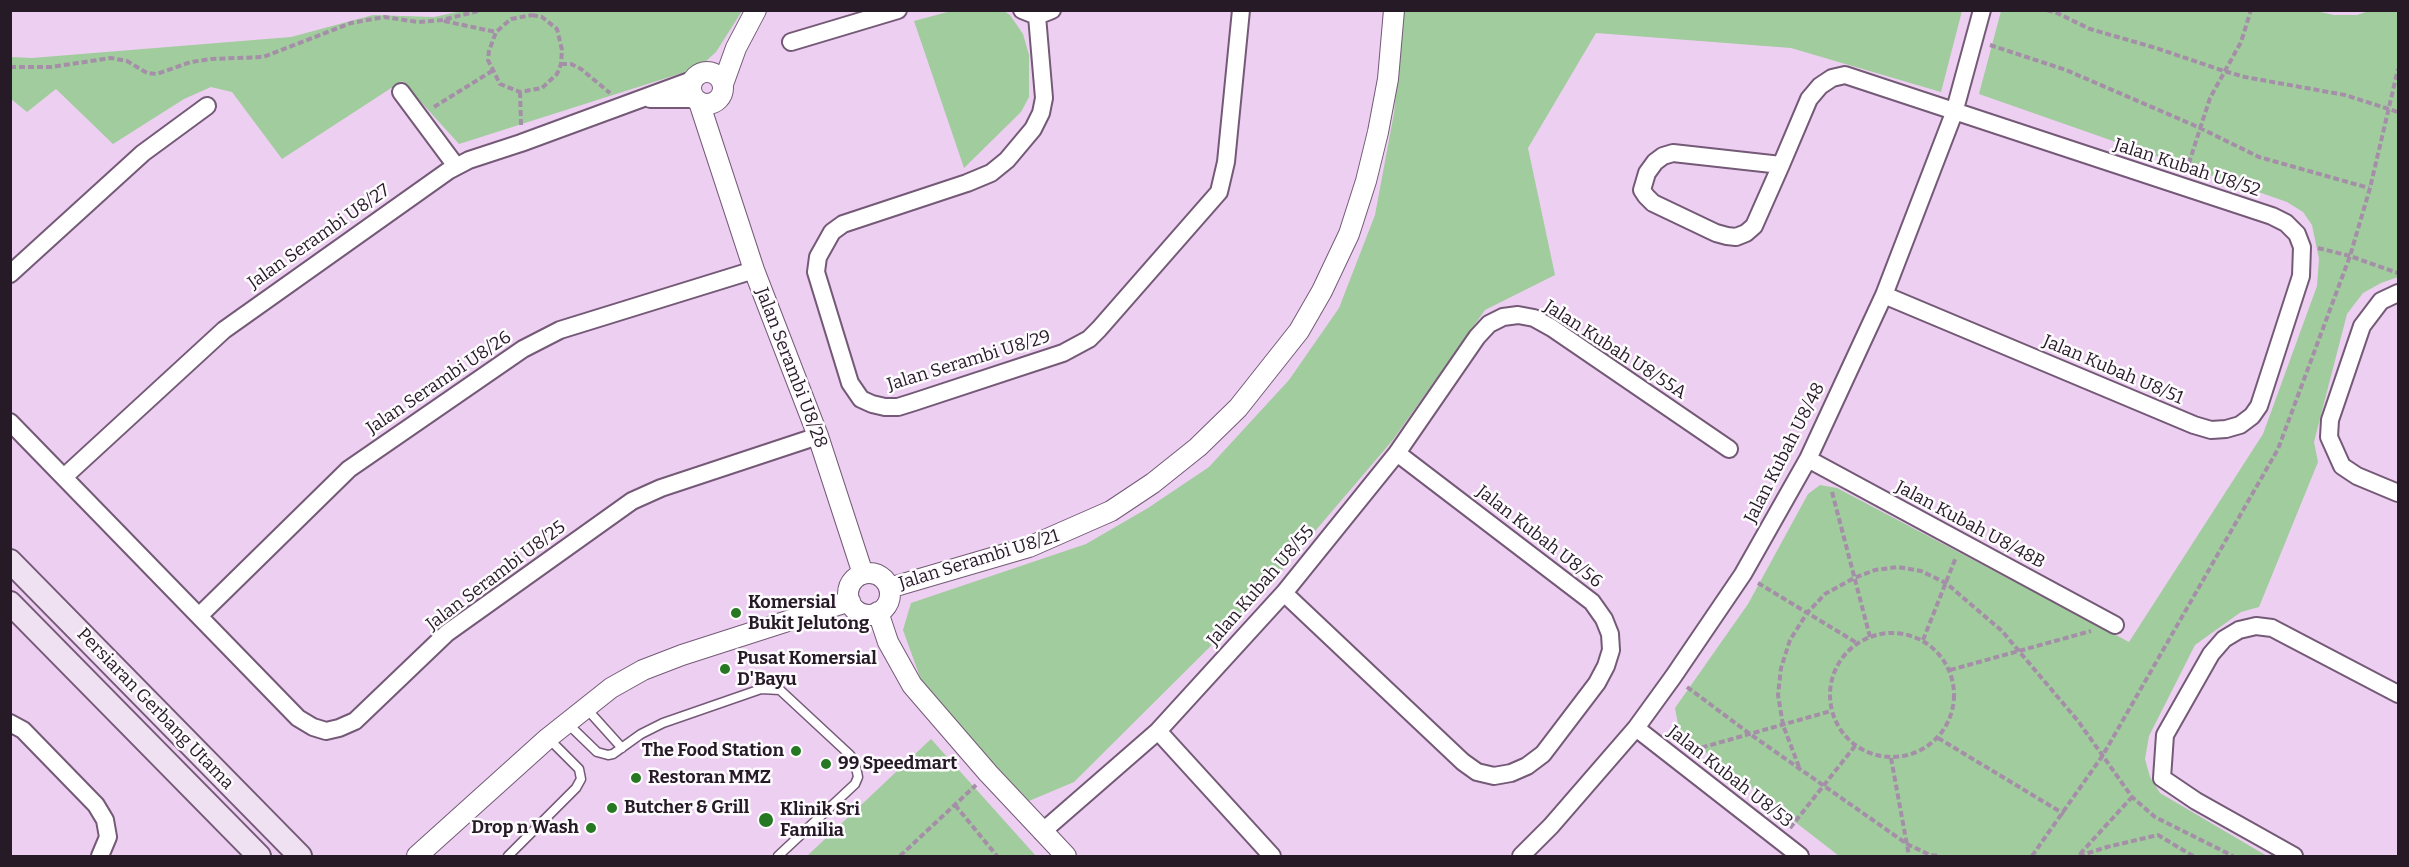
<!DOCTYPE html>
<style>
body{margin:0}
#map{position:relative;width:2409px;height:867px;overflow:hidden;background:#edcff1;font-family:Bitter,serif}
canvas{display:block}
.frame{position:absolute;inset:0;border:12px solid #251a26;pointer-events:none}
</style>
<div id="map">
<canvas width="2409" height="867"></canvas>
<div class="frame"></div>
</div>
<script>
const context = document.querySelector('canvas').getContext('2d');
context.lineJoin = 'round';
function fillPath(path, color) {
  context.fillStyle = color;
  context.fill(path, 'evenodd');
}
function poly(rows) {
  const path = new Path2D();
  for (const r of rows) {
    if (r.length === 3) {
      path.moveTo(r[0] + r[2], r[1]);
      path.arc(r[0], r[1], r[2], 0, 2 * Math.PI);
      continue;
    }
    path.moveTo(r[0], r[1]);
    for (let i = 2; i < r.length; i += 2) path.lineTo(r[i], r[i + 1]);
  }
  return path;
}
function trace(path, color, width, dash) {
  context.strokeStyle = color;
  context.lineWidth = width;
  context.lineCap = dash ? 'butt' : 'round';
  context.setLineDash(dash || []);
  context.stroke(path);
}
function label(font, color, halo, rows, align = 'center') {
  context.font = font + ' Bitter,serif';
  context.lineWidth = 5;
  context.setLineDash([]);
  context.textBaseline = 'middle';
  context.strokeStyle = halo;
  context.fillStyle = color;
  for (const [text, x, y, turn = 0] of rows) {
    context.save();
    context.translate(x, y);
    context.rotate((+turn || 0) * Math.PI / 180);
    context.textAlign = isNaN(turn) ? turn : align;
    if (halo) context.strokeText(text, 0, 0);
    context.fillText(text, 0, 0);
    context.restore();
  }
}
fillPath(poly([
 [466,10,742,11,716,52,705,62,682,73,459,144,402,81,282,159,232,92,211,87,184,99,113,144,56,89,27,112,11,99,11,57,32,58,291,37,373,15,434,17],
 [955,10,1004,11,1010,15,1023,34,1029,55,1029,97,1021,112,964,168,914,21],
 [2311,10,2334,15,2357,15,2369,11,2398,11,2398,277,2381,283,2363,293,2347,314,2314,442,2318,462,2259,607,2241,612,2195,645,2149,736,2145,759,2150,777,2160,793,2267,856,1839,856,1687,738,1679,729,1675,708,1748,604,1808,494,1820,485,1837,488,2129,642,2263,434,2317,286,2319,259,2312,225,2303,212,2287,202,1979,94,2001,11],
 [1403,11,1962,11,1941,92,1791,48,1596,33,1528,148,1555,275,1485,310,1392,441,1252,605,1074,782,1029,801,925,691,903,630,911,603,1086,544,1148,508,1209,467,1289,380,1339,308,1375,215,1394,113],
 [931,739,1036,856,807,856]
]), '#a1cc9d');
const service = poly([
 [586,708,622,748],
 [567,723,597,752,608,755,613,754,641,734,663,723,761,689,780,690,850,755,855,762,858,777,855,784,778,856],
 [508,856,576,788,581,779,579,769,548,738]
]);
const minor = poly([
 [1022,10,1037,16,1052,10],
 [1037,16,1044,98,1041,113,1033,129,1007,160,991,173,967,183,843,224,832,232,818,257,816,272,850,383,861,399,872,404,885,407,898,407,914,402,1063,353,1089,339,1099,329,1219,192,1226,162,1241,10],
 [791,42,898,10],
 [401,92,456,166],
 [650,99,696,99],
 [1781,165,1673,153,1663,156,1655,162,1647,173,1642,190,1646,196,1653,203,1716,233,1727,236,1736,237,1746,233,1754,226,1781,165,1809,99,1820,86,1832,78,1845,75,2272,216,2286,223,2297,234,2302,247,2301,276,2259,406,2252,416,2240,425,2226,429,2211,430,2194,425,1884,295],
 [10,274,143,153,207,106],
 [2398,293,2381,301,2362,326,2330,420,2329,437,2342,466,2357,476,2398,493],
 [10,422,298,718,313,727,326,731,339,728,355,721,447,633,632,501,661,488,818,436],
 [1808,459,2115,625],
 [64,477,224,330,448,171,469,160,521,143,695,79],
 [1284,593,1463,762,1477,772,1494,776,1511,773,1527,766,1543,754,1597,683,1606,666,1611,650,1610,634,1604,619,1592,602,1397,453],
 [199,616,349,469,523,349,560,330,754,270],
 [10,723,23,730,96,805,105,820,108,837,100,856],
 [1636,728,1800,856],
 [1158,731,1272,856],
 [1042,832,1158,731,1284,593,1397,453,1477,337,1489,324,1503,317,1518,315,1534,318,1552,328,1729,449],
 [1521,856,1551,826,1636,728,1673,677,1743,574,1808,459,1884,295,1954,113,1982,10],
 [2294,856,2196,801,2162,778,2165,735,2211,654,2224,639,2239,630,2256,626,2272,628,2398,694]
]);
const tertiary = poly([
 [707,88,16],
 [723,84,736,48,756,10],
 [699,102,754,270,818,436,863,574],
 [869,594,21],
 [889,588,1029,547,1111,511,1153,483,1198,447,1238,408,1299,331,1322,291,1349,234,1366,181,1378,132,1388,79,1394,10],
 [878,612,888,642,912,685,988,773,1066,856],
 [417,856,548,738,611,688,643,670,682,655,850,601]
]);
const secondary = poly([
 [10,561,300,856],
 [10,603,259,856]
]);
trace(service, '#745a77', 11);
trace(minor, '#745a77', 20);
trace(tertiary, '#745a77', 22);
trace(secondary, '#745a77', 26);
trace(poly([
 [2047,10,2057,13,2090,29,2156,48,2224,71,2245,77,2345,95,2398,112],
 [532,15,542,17,557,29,562,50,561,64,557,74,542,88,520,92,500,84,488,60,489,51,496,32,511,19,532,15],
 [444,21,496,32],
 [1990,45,2066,70,2198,127,2259,157,2369,188],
 [561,64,571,64,581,69,610,93],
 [10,67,51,67,111,58,127,61,147,73,157,74,191,62,211,59,263,57,351,23,384,17,418,22,442,20,482,10],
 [520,92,521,125],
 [434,107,492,71],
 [2186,172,2210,98,2241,42,2251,10],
 [2318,248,2350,256,2398,273],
 [1832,492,1870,637],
 [1758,583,1857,643],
 [1892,695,62],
 [1923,640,1956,557],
 [1950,670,2091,631],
 [1687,687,1750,734,1907,844,1930,855,1939,856],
 [1938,738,2064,814],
 [1693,750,1831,711],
 [1891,758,1909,856],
 [1799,767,1783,725,1778,695,1781,668,1790,640,1807,613,1825,594,1854,578,1875,570,1898,567,1921,571,1946,583,2002,631,2078,721,2132,797,2155,817,2233,856],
 [955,805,997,856],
 [1790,828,1855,746],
 [2080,854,2132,797],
 [900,856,976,785],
 [2032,856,2103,755,2278,449,2350,256,2370,188,2398,69],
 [2079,856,2107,847,2158,835,2193,856]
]), '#a58ea8', 4, [6, 3]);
trace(service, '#fff', 8);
trace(minor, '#fff', 16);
trace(tertiary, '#fff', 20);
trace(secondary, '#f0e1f2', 22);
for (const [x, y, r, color] of [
 [736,613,6,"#267822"],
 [725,669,6,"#267822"],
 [796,751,6,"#267822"],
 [826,764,6,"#267822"],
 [636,778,6,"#267822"],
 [612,808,6,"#267822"],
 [766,820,8,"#267822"],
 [591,828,6,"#267822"]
]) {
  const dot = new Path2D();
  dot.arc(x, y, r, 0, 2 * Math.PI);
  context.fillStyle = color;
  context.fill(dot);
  trace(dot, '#fefbfe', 2);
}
label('18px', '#251a26', '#fefbfe', [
 ["Jalan Kubah U8/52",2187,168,18],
 ["Jalan Serambi U8/27",319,237,-35],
 ["Jalan Kubah U8/55A",1615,350,33],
 ["Jalan Serambi U8/29",969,361,-17],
 ["Jalan Serambi U8/28",791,368,69],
 ["Jalan Kubah U8/51",2113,370,23],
 ["Jalan Serambi U8/26",439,383,-34],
 ["Jalan Kubah U8/48",1785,453,-63],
 ["Jalan Kubah U8/48B",1970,525,28],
 ["Jalan Kubah U8/56",1539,537,38],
 ["Jalan Serambi U8/21",979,560,-17],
 ["Jalan Serambi U8/25",496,576,-37],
 ["Jalan Kubah U8/55",1261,586,-49],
 ["Persiaran Gerbang Utama",155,709,46],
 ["Jalan Kubah U8/53",1730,777,38]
]);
label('bold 18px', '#251a26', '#fefbfe', [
 ["Komersial",748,603],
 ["Bukit Jelutong",748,624],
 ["Pusat Komersial",737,659],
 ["D'Bayu",737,680],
 ["The Food Station",784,751,"right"],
 ["99 Speedmart",838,764],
 ["Restoran MMZ",648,778],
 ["Butcher & Grill",624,808],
 ["Klinik Sri",780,810],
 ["Familia",780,831],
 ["Drop n Wash",579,828,"right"]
], 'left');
</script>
